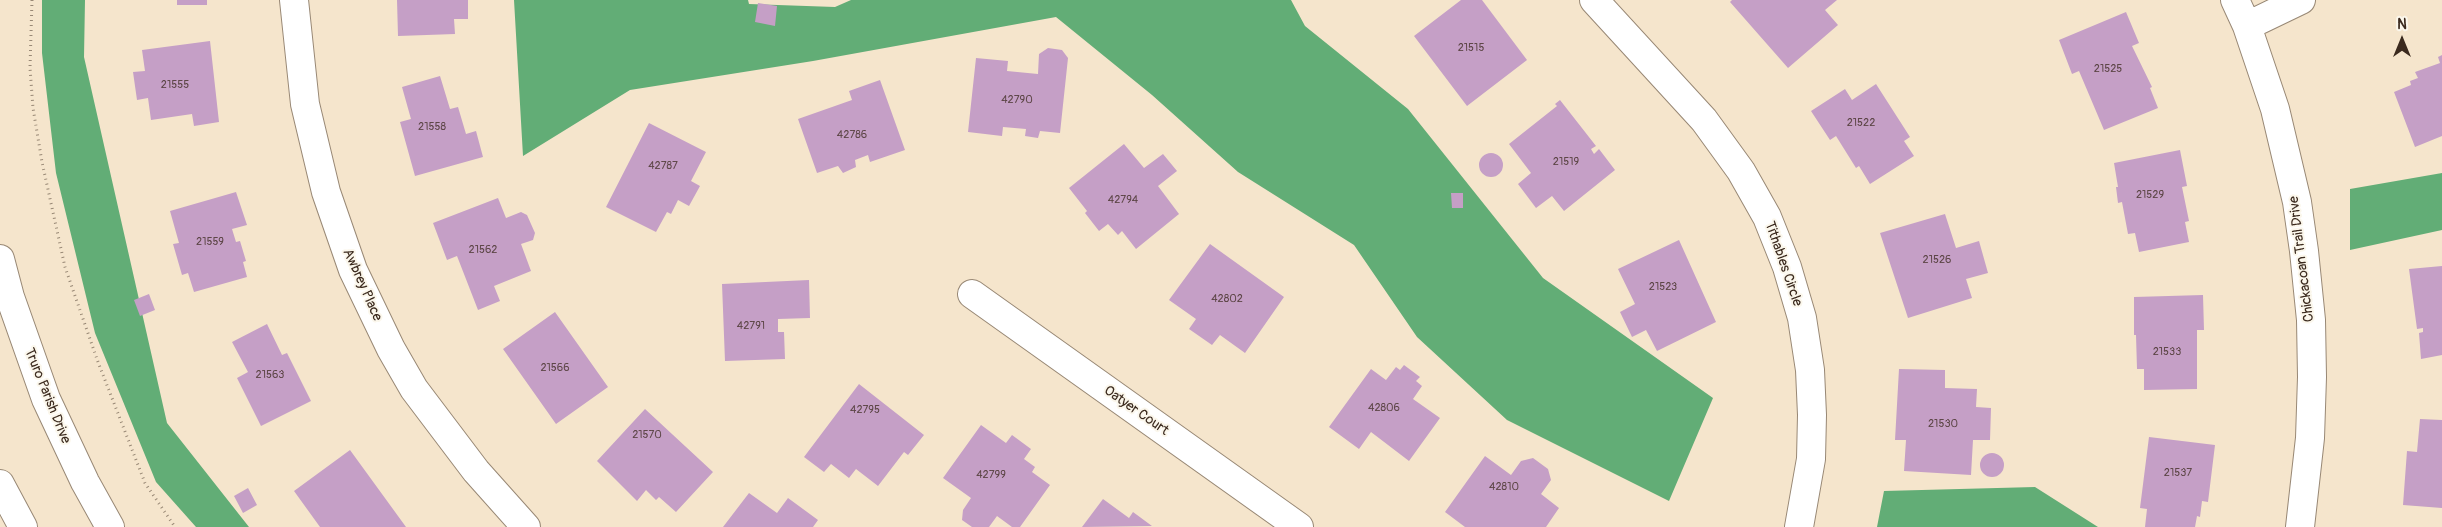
<!DOCTYPE html>
<style>
body{margin:0}
#map{position:relative;width:2442px;height:527px;overflow:hidden;background:#f5e5cc;font-family:Pangolin,sans-serif}
canvas{display:block}
.north{position:absolute;left:2377px;top:15px;width:50px;height:50px;-webkit-text-stroke:4px #fbf7ec;paint-order:stroke;rotate:0deg;font-size:14px;font-weight:700;line-height:20px;text-align:center;color:#3b2a1e}
.north::after{content:'';display:block;margin:auto;width:18px;height:22px;background:#3b2a1e;clip-path:polygon(50% 0,100% 100%,50% 72%,0 100%)}
</style>
<div id="map">
<canvas width="2442" height="527"></canvas>
<div class="north">N</div>
</div>
<script>
const context = document.querySelector('canvas').getContext('2d');
context.lineJoin = 'round';
function fillPath(path, color) {
  context.fillStyle = color;
  context.fill(path, 'evenodd');
}
function poly(rows) {
  const path = new Path2D();
  for (const r of rows) {
    if (r.length === 3) {
      path.moveTo(r[0] + r[2], r[1]);
      path.arc(r[0], r[1], r[2], 0, 2 * Math.PI);
      continue;
    }
    path.moveTo(r[0], r[1]);
    for (let i = 2; i < r.length; i += 2) path.lineTo(r[i], r[i + 1]);
  }
  return path;
}
function trace(path, color, width, dash) {
  context.strokeStyle = color;
  context.lineWidth = width;
  context.lineCap = dash ? 'butt' : 'round';
  context.setLineDash(dash || []);
  context.stroke(path);
}
function label(font, color, halo, rows, align = 'center') {
  context.font = font + ' Pangolin,sans-serif';
  context.lineWidth = 4;
  context.setLineDash([]);
  context.textBaseline = 'middle';
  context.strokeStyle = halo;
  context.fillStyle = color;
  for (const [text, x, y, turn = 0] of rows) {
    context.save();
    context.translate(x, y);
    context.rotate((+turn || 0) * Math.PI / 180);
    context.textAlign = isNaN(turn) ? turn : align;
    if (halo) context.strokeText(text, 0, 0);
    context.fillText(text, 0, 0);
    context.restore();
  }
}
fillPath(poly([
 [42,0,85,0,84,57,167,423,249,527,196,527,156,482,95,333,56,173,42,53],
 [514,0,748,0,749,4,835,7,851,0,1291,0,1305,26,1408,109,1543,278,1713,398,1669,501,1507,420,1417,337,1354,245,1238,172,1152,95,1056,17,813,61,630,90,523,156],
 [2442,173,2442,230,2350,250,2350,189],
 [2035,487,2098,527,1877,527,1884,491]
]), '#62ad76');
fillPath(poly([
 [177,0,207,0,207,5,177,5],
 [397,0,468,0,468,19,454,19,455,34,398,36],
 [1461,0,1482,0,1527,60,1467,106,1414,36],
 [1732,0,1837,0,1825,10,1838,25,1788,68,1730,2],
 [758,3,777,6,775,26,755,22],
 [2126,12,2139,43,2132,46,2152,87,2150,88,2158,108,2104,130,2079,71,2072,74,2059,40],
 [210,41,219,122,194,126,192,114,151,120,148,98,137,100,133,72,145,71,142,50],
 [1048,48,1062,50,1068,58,1060,133,1040,131,1038,138,1025,136,1026,129,1003,127,1002,136,968,132,976,58,1008,61,1007,71,1038,74,1039,54],
 [2442,55,2442,136,2415,147,2394,92,2411,85,2410,81,2418,78,2415,72,2440,63,2438,57],
 [440,76,450,109,458,107,466,134,476,131,483,157,415,176,400,122,411,119,402,87],
 [880,80,905,150,870,162,868,155,855,160,856,167,843,173,838,166,817,173,798,119,852,100,849,91],
 [1876,84,1910,137,1904,141,1914,156,1870,184,1859,166,1856,168,1836,136,1830,140,1811,111,1845,89,1852,100],
 [1560,100,1596,146,1591,149,1594,154,1599,149,1615,170,1564,211,1552,196,1536,208,1518,184,1531,173,1509,144,1557,106,1555,104],
 [649,123,706,152,691,181,700,186,689,206,678,200,671,214,667,212,656,232,606,207],
 [1124,144,1144,168,1163,154,1177,171,1158,186,1179,214,1136,249,1122,231,1118,235,1108,224,1099,231,1085,213,1087,211,1069,188],
 [2180,150,2187,186,2182,187,2189,221,2185,222,2189,242,2139,252,2135,233,2128,234,2122,202,2118,203,2116,187,2118,187,2114,163],
 [1491,165,12],
 [236,192,247,225,232,229,236,242,240,241,246,261,243,262,247,277,194,292,188,273,182,275,173,244,179,243,170,211],
 [1451,193,1463,193,1463,208,1452,208],
 [498,198,506,218,521,212,527,215,535,233,533,240,521,244,531,271,494,286,500,301,478,310,457,256,447,260,433,223],
 [1945,214,1956,248,1979,241,1988,273,1966,279,1972,298,1908,318,1880,233],
 [1679,240,1716,322,1657,351,1646,330,1632,337,1620,312,1635,304,1618,269],
 [1210,244,1284,297,1245,353,1220,335,1212,345,1189,329,1196,319,1169,300],
 [2442,266,2442,355,2421,359,2419,333,2423,332,2423,328,2417,329,2409,269],
 [809,280,810,318,778,319,778,332,784,332,785,359,725,361,722,284],
 [149,294,155,310,140,316,134,300],
 [2203,295,2204,330,2197,330,2197,389,2144,390,2144,369,2137,369,2136,335,2134,335,2134,297],
 [555,312,608,387,556,424,503,349],
 [267,324,282,355,287,353,311,401,261,426,237,378,248,372,232,342],
 [1404,365,1420,377,1416,381,1422,386,1413,399,1440,418,1409,461,1371,432,1359,449,1329,427,1371,369,1386,380,1396,367,1400,370],
 [1899,369,1945,370,1945,388,1977,389,1976,407,1991,408,1990,440,1973,440,1971,475,1904,471,1906,440,1895,440],
 [859,384,924,435,908,455,904,452,878,486,856,469,849,478,831,464,824,472,804,457],
 [645,409,713,472,676,512,659,497,656,500,646,490,637,501,597,461],
 [2420,419,2442,420,2442,508,2403,505,2407,451,2417,452],
 [981,425,1006,443,1012,435,1031,449,1024,459,1035,467,1032,472,1050,485,1020,527,1012,527,997,516,989,527,972,527,962,520,963,510,971,498,943,478],
 [2149,437,2215,445,2208,502,2202,501,2200,517,2197,516,2195,527,2145,527,2147,509,2140,508],
 [350,450,406,527,320,527,294,491],
 [1992,465,12],
 [1485,456,1511,475,1521,461,1533,458,1548,469,1551,480,1541,494,1559,508,1546,527,1465,527,1445,512],
 [248,488,257,505,243,513,234,496],
 [749,493,777,513,788,498,818,520,813,527,723,527],
 [1103,499,1129,518,1133,512,1152,526,1082,527]
]), '#c59fc6');
const minor = poly([
 [294,0,305,104,326,192,353,270,391,349,414,389,476,471,526,527],
 [1594,0,1704,120,1741,171,1767,217,1787,267,1802,318,1810,370,1812,415,1811,459,1799,527],
 [2235,0,2247,26,2275,109,2297,202,2304,251,2311,320,2312,377,2310,438,2300,527],
 [2247,26,2301,0],
 [0,259,10,297,46,399,85,482,110,527],
 [972,294,1299,527],
 [0,484,23,527]
]);
trace(minor, '#988875', 30);
trace(poly([
 [32,0,30,68,33,108,42,162,65,267,98,362,145,483,175,527]
]), '#988875', 3, [1, 4]);
trace(minor, '#fff', 28);
label('11px', '#5e4748', null, [
 ["21515",1471,48],
 ["21525",2108,69],
 ["21555",175,85],
 ["42790",1017,100],
 ["21522",1861,123],
 ["21558",432,127],
 ["42786",852,135],
 ["21519",1566,162],
 ["42787",663,166],
 ["21529",2150,195],
 ["42794",1123,200],
 ["21559",210,242],
 ["21562",483,250],
 ["21526",1937,260],
 ["21523",1663,287],
 ["42802",1227,299],
 ["42791",751,326],
 ["21533",2167,352],
 ["21566",555,368],
 ["21563",270,375],
 ["42806",1384,408],
 ["42795",865,410],
 ["21530",1943,424],
 ["21570",647,435],
 ["21537",2178,473],
 ["42799",991,475],
 ["42810",1504,487]
]);
label('14px', '#3b2a1e', '#fbf7ec', [
 ["Chickacoan Trail Drive",2302,259,-97],
 ["Tithables Circle",1783,264,71],
 ["Awbrey Place",362,285,66],
 ["Truro Parish Drive",47,396,68],
 ["Oatyer Court",1136,411,35]
]);
</script>
